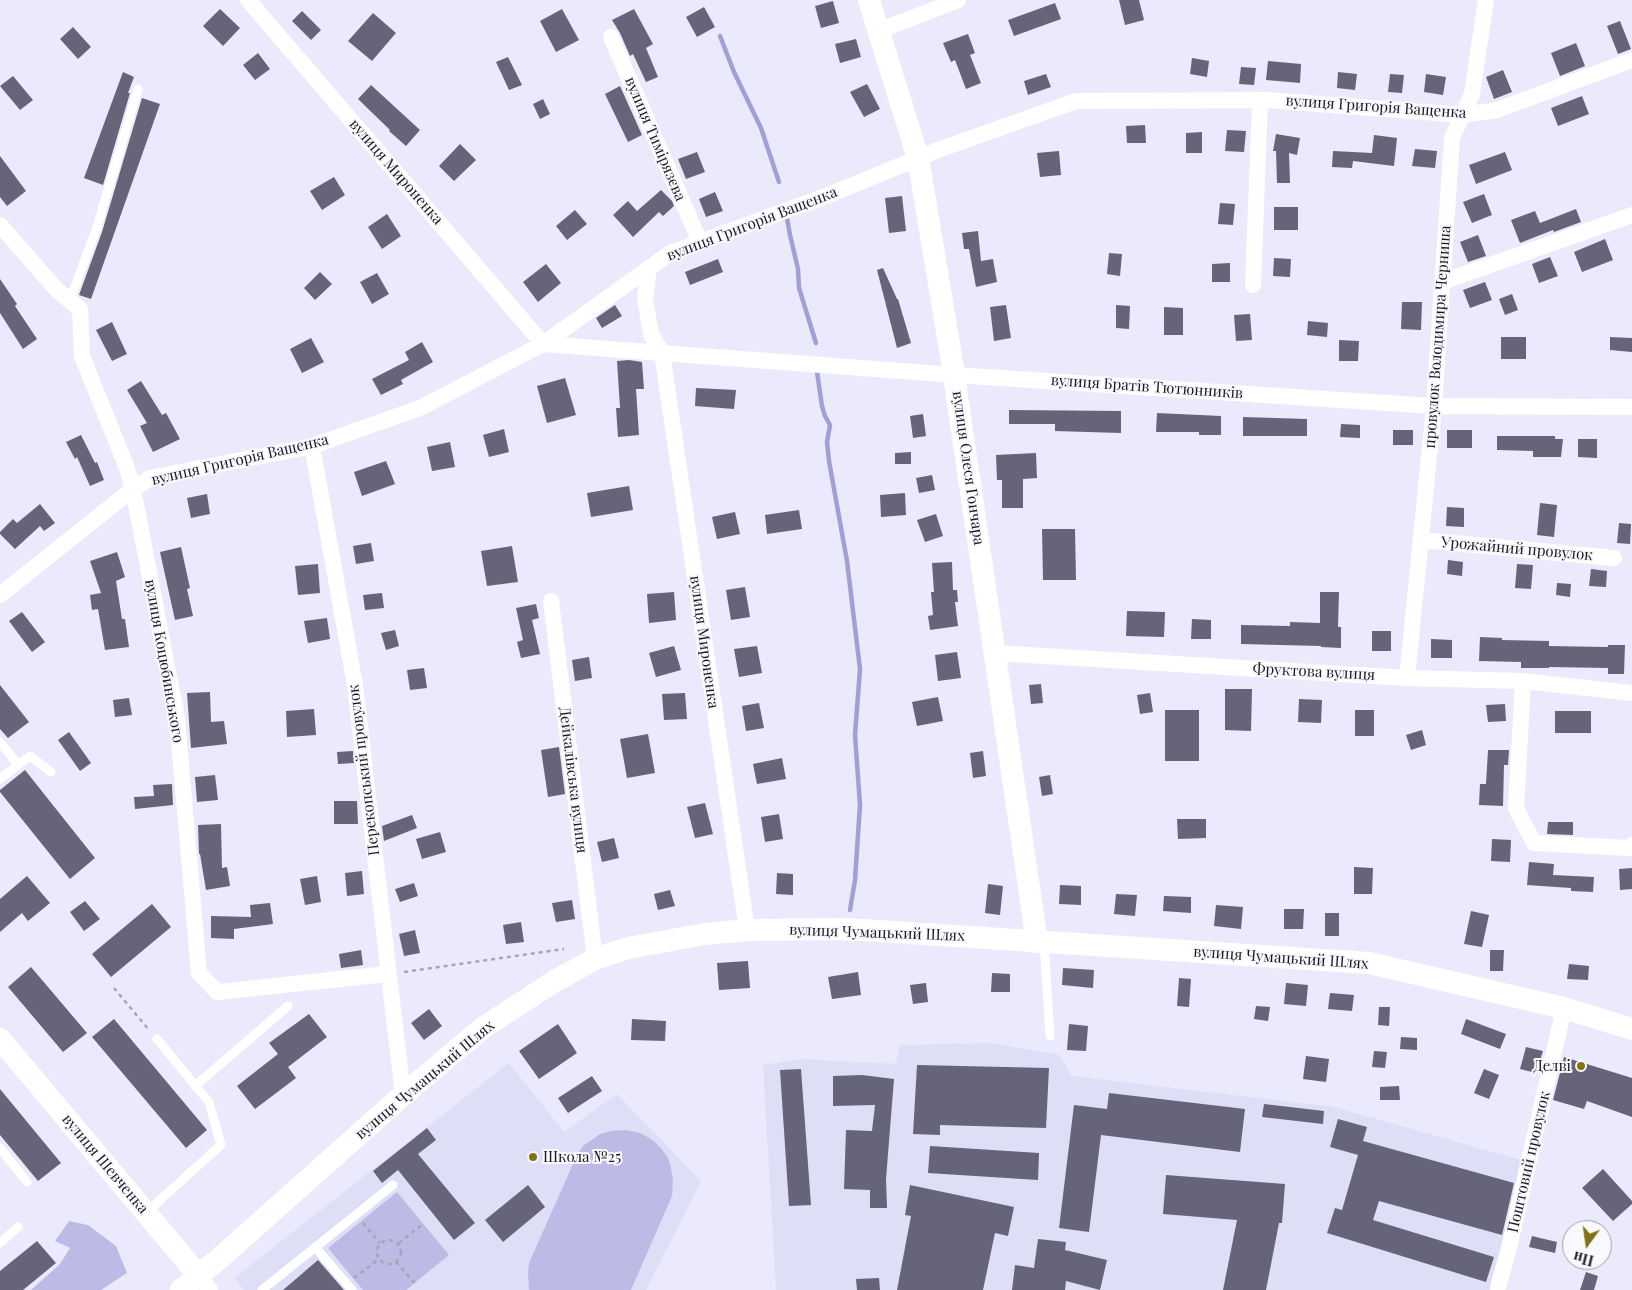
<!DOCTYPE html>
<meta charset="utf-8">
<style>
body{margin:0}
#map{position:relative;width:1632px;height:1290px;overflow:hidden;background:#eaeafc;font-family:"Playfair Display",serif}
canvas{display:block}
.north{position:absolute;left:1562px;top:1220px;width:50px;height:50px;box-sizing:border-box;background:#f9f9fd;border:1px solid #9f9fa5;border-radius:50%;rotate:194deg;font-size:14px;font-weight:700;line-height:20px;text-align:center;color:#191921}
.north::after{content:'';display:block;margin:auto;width:18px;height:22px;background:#817315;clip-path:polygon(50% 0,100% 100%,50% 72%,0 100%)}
</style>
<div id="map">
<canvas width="1632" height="1290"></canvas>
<div class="north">Пн</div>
</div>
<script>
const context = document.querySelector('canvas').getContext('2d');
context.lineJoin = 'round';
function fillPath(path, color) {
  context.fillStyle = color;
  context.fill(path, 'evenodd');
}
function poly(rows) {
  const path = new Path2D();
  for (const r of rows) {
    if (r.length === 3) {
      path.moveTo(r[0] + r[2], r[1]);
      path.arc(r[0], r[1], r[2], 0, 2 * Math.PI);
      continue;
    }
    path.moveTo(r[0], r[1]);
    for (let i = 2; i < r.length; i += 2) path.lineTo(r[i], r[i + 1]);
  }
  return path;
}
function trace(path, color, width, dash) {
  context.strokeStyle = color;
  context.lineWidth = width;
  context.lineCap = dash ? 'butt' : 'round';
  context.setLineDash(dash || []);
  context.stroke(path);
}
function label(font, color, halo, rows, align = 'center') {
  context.font = font + ' "Playfair Display",serif';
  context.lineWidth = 4;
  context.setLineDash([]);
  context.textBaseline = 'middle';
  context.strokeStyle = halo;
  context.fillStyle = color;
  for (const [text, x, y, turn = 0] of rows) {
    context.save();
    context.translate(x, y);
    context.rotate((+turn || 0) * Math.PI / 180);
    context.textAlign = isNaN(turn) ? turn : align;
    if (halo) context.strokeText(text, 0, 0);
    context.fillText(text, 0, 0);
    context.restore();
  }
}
fillPath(poly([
 [990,1043,1059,1055,1072,1076,1334,1107,1524,1161,1499,1257,1489,1290,776,1290,763,1065,799,1059,896,1064,900,1045],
 [509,1063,564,1132,617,1094,701,1181,646,1290,244,1290,234,1278]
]), '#dfdef7');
fillPath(poly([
 [626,1130,640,1133,651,1139,661,1148,668,1158,671,1168,673,1180,672,1196,631,1290,529,1290,528,1273,529,1263,577,1155,583,1146,600,1134,612,1131],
 [397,1192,449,1255,406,1290,363,1290,328,1248],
 [69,1221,88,1225,116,1246,127,1273,101,1290,31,1290,60,1264,70,1248,55,1241]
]), '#bdbbe6');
trace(poly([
 [720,36,734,72,761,128,779,182],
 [787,218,790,235,798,269,799,288,816,343],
 [817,372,822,406,825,416,830,425,827,442,829,461,847,561,860,669,855,735,860,805,855,880,850,910]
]), '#a29fd7', 4.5);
fillPath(poly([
 [1119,0,1139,0,1144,20,1125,25],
 [833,1,839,23,821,28,815,6],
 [1055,3,1061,19,1014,36,1008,20],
 [704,7,715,27,697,37,686,17],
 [220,9,240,28,223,46,203,26],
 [562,9,579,40,556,52,540,21],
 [634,9,653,44,646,48,658,77,646,82,633,54,630,56,620,33,612,20],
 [302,11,321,30,311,40,292,21],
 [373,13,396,33,372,61,348,41],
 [1620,21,1631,49,1618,54,1607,26],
 [73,27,91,47,78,59,60,39],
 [968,34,975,53,970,55,981,83,966,89,955,60,951,62,943,43],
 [856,39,861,57,840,63,835,44],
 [1576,43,1585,66,1560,76,1551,53],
 [258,53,270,69,255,80,243,65],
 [508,57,522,85,509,90,496,62],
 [1192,58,1209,61,1207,77,1190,74],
 [1268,61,1301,64,1300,83,1266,80],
 [1241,67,1256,68,1254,85,1239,84],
 [1503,70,1512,92,1494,99,1486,77],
 [123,72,134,77,128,93,130,93,103,185,84,178],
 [1338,72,1357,74,1355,90,1337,88],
 [1046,74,1051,87,1028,95,1024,81],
 [1390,74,1404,75,1402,93,1388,92],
 [1426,74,1446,77,1443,95,1424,92],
 [13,76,33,100,20,110,0,86],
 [867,84,880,109,864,117,850,92],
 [371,85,420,130,406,146,389,131,390,130,358,99],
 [620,86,642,135,628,142,605,94],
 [1582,96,1589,114,1558,126,1551,108],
 [142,98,160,104,91,299,79,295,102,232],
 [543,99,550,114,540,119,533,104],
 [1145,125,1146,143,1127,143,1126,126],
 [1227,130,1246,131,1244,152,1225,151],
 [1202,132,1202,153,1186,153,1186,133],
 [1276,134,1300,138,1297,155,1289,153,1290,183,1277,183,1276,151,1273,151],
 [1374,135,1397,138,1394,166,1353,161,1352,168,1332,167,1333,151,1372,153],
 [460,144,476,160,454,181,439,166],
 [1415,149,1437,151,1435,168,1412,166],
 [1059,151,1061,175,1040,177,1037,153],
 [697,152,705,172,686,179,678,159],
 [1505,152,1512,170,1476,184,1469,165],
 [0,156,26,191,7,206,0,197],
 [334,177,345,195,322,210,310,191],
 [661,190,672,201,674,206,663,216,659,212,633,237,613,215,628,201,637,211],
 [715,192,723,211,706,217,699,199],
 [1484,194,1492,215,1472,223,1463,202],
 [902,196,906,231,889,233,885,198],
 [1220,203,1235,204,1233,225,1218,224],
 [1274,207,1298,207,1298,230,1274,230],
 [1576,209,1581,222,1554,232,1553,230,1520,243,1511,220,1535,211,1540,223],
 [575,210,587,224,567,240,556,226],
 [387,214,401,236,382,249,368,227],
 [978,231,981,261,993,259,997,282,976,287,969,249,964,249,962,233],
 [1478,235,1486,256,1468,262,1460,242],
 [1605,239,1613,260,1582,272,1574,252],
 [1109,253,1122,254,1120,276,1107,274],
 [1550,257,1558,276,1539,283,1532,264],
 [1274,258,1291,259,1290,277,1273,276],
 [718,259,723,272,690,285,685,272],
 [1230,263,1230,282,1212,282,1212,264],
 [546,264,561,283,538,302,523,282],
 [883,268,897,299,898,299,911,343,897,348,877,270],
 [320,272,332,284,315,300,304,288],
 [377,273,389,294,372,304,360,282],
 [0,279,17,304,15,306,37,339,23,349,0,313],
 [1485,282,1492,300,1470,308,1463,290],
 [1512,294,1518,310,1505,315,1499,299],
 [1402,302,1422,302,1421,330,1401,329],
 [615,305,622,316,602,328,596,318],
 [1006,305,1011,338,994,341,990,307],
 [1116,305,1130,306,1129,329,1116,328],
 [1164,307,1183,308,1183,335,1164,335],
 [1250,314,1252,340,1236,341,1234,315],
 [1308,321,1328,323,1327,337,1307,335],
 [112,322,127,354,112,361,96,330],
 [1501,337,1526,337,1526,359,1501,359],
 [1610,337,1632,338,1632,352,1610,350],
 [311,338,324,362,302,373,290,349],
 [1339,340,1359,341,1358,361,1339,361],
 [422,342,433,362,401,380,403,384,381,395,372,379,409,360,405,352],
 [629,360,642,362,644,389,636,389,639,435,618,437,616,408,620,408,617,361],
 [565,378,576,415,547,423,537,386],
 [141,381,162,415,166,413,180,439,153,452,140,426,147,423,127,390],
 [696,388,736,390,734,409,695,406],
 [1009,410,1121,411,1121,433,1055,431,1055,424,1009,424],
 [1157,413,1221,416,1221,435,1199,435,1199,432,1156,432],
 [923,414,926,436,913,438,910,416],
 [1243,417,1307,419,1307,436,1243,436],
 [1341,424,1360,425,1360,438,1340,437],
 [504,429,509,452,489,457,483,435],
 [1393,430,1413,430,1413,445,1393,445],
 [1447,430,1472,430,1472,448,1447,448],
 [81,435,95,463,97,462,104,480,90,486,77,457,75,459,66,442],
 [1497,436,1555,436,1555,439,1563,439,1561,457,1533,457,1533,451,1497,450],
 [1578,439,1597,439,1597,458,1578,457],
 [450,442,455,467,432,471,427,447],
 [911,452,911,464,895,464,895,453],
 [1036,453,1037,478,1023,479,1023,508,1002,508,1002,480,997,480,996,455],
 [386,461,395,484,362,496,354,472],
 [932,475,935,490,919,493,916,478],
 [629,486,633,510,591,517,587,493],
 [905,493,906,515,881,517,880,495],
 [207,494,210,514,191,518,187,498],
 [1540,503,1557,505,1554,537,1537,535],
 [40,504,55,523,44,531,40,526,15,549,0,534,0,532,13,519,17,523],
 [1447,507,1464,508,1464,527,1446,526],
 [799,510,802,529,767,534,765,515],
 [735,512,740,534,717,539,712,517],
 [936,514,943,536,925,542,917,520],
 [1619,523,1631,524,1630,544,1617,543],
 [1042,529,1075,529,1076,580,1043,580],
 [371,543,374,561,356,564,353,546],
 [512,546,518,582,487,586,481,551],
 [181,547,190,588,187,589,193,616,175,620,160,552],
 [117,552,125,577,116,581,122,619,125,619,129,647,105,650,98,609,92,610,90,595,101,593,90,561],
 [1448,560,1463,562,1462,576,1447,574],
 [952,562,953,590,957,590,958,602,955,602,958,626,930,630,928,616,933,615,931,592,934,592,932,563],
 [318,564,320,593,298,595,295,566],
 [1517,564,1533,565,1531,589,1515,588],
 [1591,569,1607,571,1606,587,1589,586],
 [1557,583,1571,584,1570,597,1556,595],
 [745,587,750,617,731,620,726,590],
 [674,592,676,620,649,623,647,594],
 [1320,592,1339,592,1338,627,1341,627,1341,648,1321,647,1321,646,1241,644,1241,625,1290,626,1290,622,1320,623],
 [382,593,384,608,365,610,363,595],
 [536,604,539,618,532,620,540,654,521,658,517,642,523,640,516,608],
 [1127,611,1165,612,1164,637,1126,636],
 [22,612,45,642,32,652,9,621],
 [327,618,330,639,308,643,304,621],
 [1192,619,1211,620,1211,639,1191,639],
 [395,630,399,646,386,650,381,633],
 [1372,631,1391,631,1391,651,1372,651],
 [1480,637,1502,638,1502,640,1549,641,1549,646,1608,647,1608,645,1625,645,1624,674,1608,674,1608,668,1549,667,1549,668,1521,668,1521,662,1479,661],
 [1431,639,1452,640,1452,658,1431,658],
 [674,646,681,670,656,677,649,653],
 [757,646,762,673,739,677,734,649],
 [957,652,961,678,938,681,935,655],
 [589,657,592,678,575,681,572,660],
 [424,668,427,688,410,690,407,670],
 [1041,684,1043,703,1031,704,1029,685],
 [0,685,29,722,8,738,0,729],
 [1225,689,1252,689,1251,731,1225,730],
 [210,692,211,722,224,721,227,744,191,748,187,693],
 [685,693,687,719,664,720,662,694],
 [1150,693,1153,712,1140,714,1137,695],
 [938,697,943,721,917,726,912,702],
 [129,698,132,715,115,717,113,700],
 [1299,699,1322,700,1321,723,1298,722],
 [759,703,764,728,746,731,742,706],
 [1505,704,1506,721,1488,722,1486,705],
 [314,709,316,735,287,737,286,711],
 [1165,710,1199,710,1199,761,1165,761],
 [1355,710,1374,710,1374,736,1355,736],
 [1555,711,1591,711,1591,733,1555,733],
 [1422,730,1426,745,1411,750,1406,735],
 [69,732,91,763,80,771,58,740],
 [648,734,655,773,627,778,620,739],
 [559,747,565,794,548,797,541,750],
 [1488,750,1509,750,1508,765,1504,765,1503,806,1479,805,1480,784,1486,784],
 [353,751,354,763,338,764,337,752],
 [983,751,986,776,973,778,970,753],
 [782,758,786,779,757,784,753,764],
 [25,770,95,858,70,879,0,792,0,790],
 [215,775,218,800,197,802,195,777],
 [1050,775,1053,794,1042,796,1039,777],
 [172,784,173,805,135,809,134,797,154,796,153,785],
 [334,801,357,801,358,824,334,824],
 [705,803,713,834,695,838,687,807],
 [779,814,783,839,765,842,761,817],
 [412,815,417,828,384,841,382,826],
 [1177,819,1206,819,1206,838,1178,839],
 [1548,822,1573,822,1573,835,1547,834],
 [221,824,222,868,227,867,230,886,206,890,200,854,199,854,198,825],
 [440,832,446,852,422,859,416,839],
 [614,838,619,858,602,862,597,842],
 [1492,839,1511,840,1510,862,1491,861],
 [1529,862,1554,864,1553,875,1594,877,1593,892,1571,891,1571,888,1527,885],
 [1354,867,1373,868,1372,894,1354,894],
 [1632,868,1632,889,1620,890,1619,869],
 [362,871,364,894,347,896,345,873],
 [777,873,793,874,793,895,776,894],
 [27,876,50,903,28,921,22,913,0,932,0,899],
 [317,876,321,902,305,905,300,879],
 [414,883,418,896,400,902,395,889],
 [988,884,1003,886,1000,915,985,913],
 [1060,885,1081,886,1081,905,1059,904],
 [670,890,675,906,658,910,654,894],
 [1116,894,1137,895,1135,916,1114,914],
 [1164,896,1191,897,1191,913,1163,911],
 [572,900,575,919,556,922,552,903],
 [85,901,100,919,84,931,70,912],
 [270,903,273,924,234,929,234,939,211,938,211,916,251,917,250,905],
 [152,904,171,927,111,977,92,954],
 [1216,905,1243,907,1241,929,1214,926],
 [1284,909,1304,909,1303,929,1284,929],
 [1471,911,1489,915,1482,947,1464,944],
 [1325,913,1339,913,1339,936,1325,936],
 [521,922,524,942,506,944,503,925],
 [415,930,420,953,404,956,399,934],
 [361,950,363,965,341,968,339,954],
 [1490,950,1504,950,1503,971,1490,971],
 [748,961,750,988,719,990,717,963],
 [1569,964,1589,966,1588,980,1567,979],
 [31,967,87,1033,63,1052,8,987],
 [1063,968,1094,970,1093,988,1062,985],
 [858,972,861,995,832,999,828,977],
 [992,973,1010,974,1010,992,991,992],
 [1179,978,1191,979,1189,1007,1177,1006],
 [926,983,928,1002,913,1004,910,985],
 [1286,983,1308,985,1306,1006,1284,1004],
 [1330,993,1354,995,1352,1011,1328,1009],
 [1256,1006,1270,1007,1268,1021,1254,1019],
 [1379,1007,1390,1007,1389,1026,1378,1025],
 [429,1009,442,1026,424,1040,411,1023],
 [309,1014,327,1037,288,1067,296,1078,255,1109,237,1086,278,1054,269,1043],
 [114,1019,207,1130,186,1148,92,1037],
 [632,1019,666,1021,665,1041,631,1040],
 [1466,1019,1506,1034,1500,1049,1461,1034],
 [558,1024,577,1053,539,1079,519,1051],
 [1069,1024,1088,1026,1086,1051,1067,1050],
 [1401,1037,1417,1038,1417,1050,1400,1049],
 [1526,1047,1543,1051,1536,1073,1520,1069],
 [1374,1051,1387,1052,1385,1068,1372,1067],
 [1306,1056,1329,1059,1326,1082,1303,1079],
 [1564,1057,1632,1078,1632,1117,1587,1101,1584,1109,1553,1100],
 [917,1065,1049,1068,1046,1128,940,1125,940,1135,913,1134],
 [801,1069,811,1205,789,1206,780,1070],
 [1484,1069,1499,1075,1489,1099,1474,1093],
 [862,1075,894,1079,886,1179,887,1208,870,1208,870,1190,844,1189,846,1130,872,1131,875,1105,833,1106,833,1076],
 [592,1076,602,1091,568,1113,558,1098],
 [1399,1086,1400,1100,1380,1100,1380,1087],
 [0,1089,61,1163,38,1181,0,1135],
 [1109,1093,1245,1109,1240,1152,1101,1135,1089,1232,1059,1228,1074,1105,1107,1109],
 [1264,1104,1324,1111,1323,1124,1262,1117],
 [1338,1119,1367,1127,1363,1141,1514,1183,1502,1235,1379,1201,1373,1220,1494,1257,1486,1282,1327,1233,1335,1208,1342,1210,1358,1155,1330,1147],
 [427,1128,436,1140,418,1154,475,1223,454,1240,398,1170,382,1183,373,1171],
 [930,1146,1039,1153,1038,1180,928,1173],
 [1603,1169,1632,1201,1632,1204,1613,1221,1582,1188],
 [1166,1175,1285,1184,1282,1223,1279,1223,1266,1290,1223,1290,1237,1220,1163,1214],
 [528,1185,545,1207,503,1242,485,1220],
 [910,1185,1014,1207,1008,1236,995,1233,983,1290,897,1290,911,1216,905,1215],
 [1532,1236,1557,1242,1555,1253,1529,1247],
 [1038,1239,1066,1242,1065,1250,1107,1260,1100,1290,1066,1281,1065,1290,1012,1290,1015,1265,1034,1268],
 [37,1241,56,1263,23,1290,0,1290,0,1271],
 [318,1260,344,1290,283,1290],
 [1586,1272,1598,1276,1594,1290,1580,1290],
 [879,1278,880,1290,857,1290,856,1279]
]), '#656478');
trace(poly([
 [404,972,564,949],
 [114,988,149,1030],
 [363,1223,380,1243],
 [389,1252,12],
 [399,1243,423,1224],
 [396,1262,415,1283],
 [354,1278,379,1259]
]), '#a5a5b4', 2.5, [4, 4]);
trace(poly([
 [70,300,96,230,138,89],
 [0,742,18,765,30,756,51,772],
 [0,779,18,765],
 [1044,942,1050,1036],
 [195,1086,288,1006],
 [0,1148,27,1182],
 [147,1214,160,1200,221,1145,209,1102,157,1039],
 [0,1243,18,1227],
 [315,1247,352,1290],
 [262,1290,393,1185]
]), '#fff', 9);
trace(poly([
 [248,0,543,344,954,375,1434,406,1632,407],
 [879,31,958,0],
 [611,37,700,242],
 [0,225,57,290,80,309,82,356,127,468,133,489,177,718,199,973,217,992,388,974],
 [649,268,645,299,651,334,662,353,747,930],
 [1442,282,1632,215],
 [1253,285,1260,100],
 [312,446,355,685,403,1095],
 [1421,540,1614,558],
 [0,595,133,489,150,478,312,446,420,408,543,344,670,253,826,196,938,150,1076,101,1267,100,1463,115,1497,110,1632,60],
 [551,601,595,959],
 [995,653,1407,678,1523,681,1632,693],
 [1407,678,1434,406,1452,138,1472,94,1486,0],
 [1523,681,1516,808,1534,843,1629,848,1632,845],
 [199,1276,210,1290],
 [1498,1287,1509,1248,1564,1008]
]), '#fff', 16);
trace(poly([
 [869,0,918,158,952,362,1037,942],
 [0,1039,199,1276],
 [181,1290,220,1258,403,1095,484,1027,555,981,595,959,628,948,705,934,747,930,848,929,1369,963,1564,1008,1632,1029]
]), '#fff', 22);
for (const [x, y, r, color] of [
 [1581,1066,5,"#817315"],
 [533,1157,5,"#817315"]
]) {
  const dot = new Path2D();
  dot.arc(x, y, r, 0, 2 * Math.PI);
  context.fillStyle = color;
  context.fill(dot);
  trace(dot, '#f9f9fd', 2);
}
label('15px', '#191921', '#f9f9fd', [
 ["вулиця Григорія Ващенка",1376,107,4],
 ["вулиця Тимірязєва",655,139,67],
 ["вулиця Мироненка",396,172,49],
 ["вулиця Григорія Ващенка",752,224,-21],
 ["провулок Володимира Черниша",1438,337,-86],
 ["вулиця Братів Тютюнників",1147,387,4],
 ["вулиця Григорія Ващенка",240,460,-13],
 ["вулиця Олеся Гончара",968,468,82],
 ["Урожайний провулок",1517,549,5],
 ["вулиця Мироненка",704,642,82],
 ["вулиця Коцюбинського",164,661,80],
 ["Фруктова вулиця",1314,672,3],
 ["Перекопський провулок",364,770,-97],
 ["Дейкалівська вулиця",573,780,83],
 ["вулиця Чумацький Шлях",877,933,2],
 ["вулиця Чумацький Шлях",1281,958,4],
 ["вулиця Чумацький Шлях",425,1080,-40],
 ["Поштовий провулок",1529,1162,-77],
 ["вулиця Шевченка",105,1164,50]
]);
label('15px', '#191921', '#f9f9fd', [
 ["Делві",1571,1066],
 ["Школа №25",543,1157,"left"]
], 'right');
</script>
